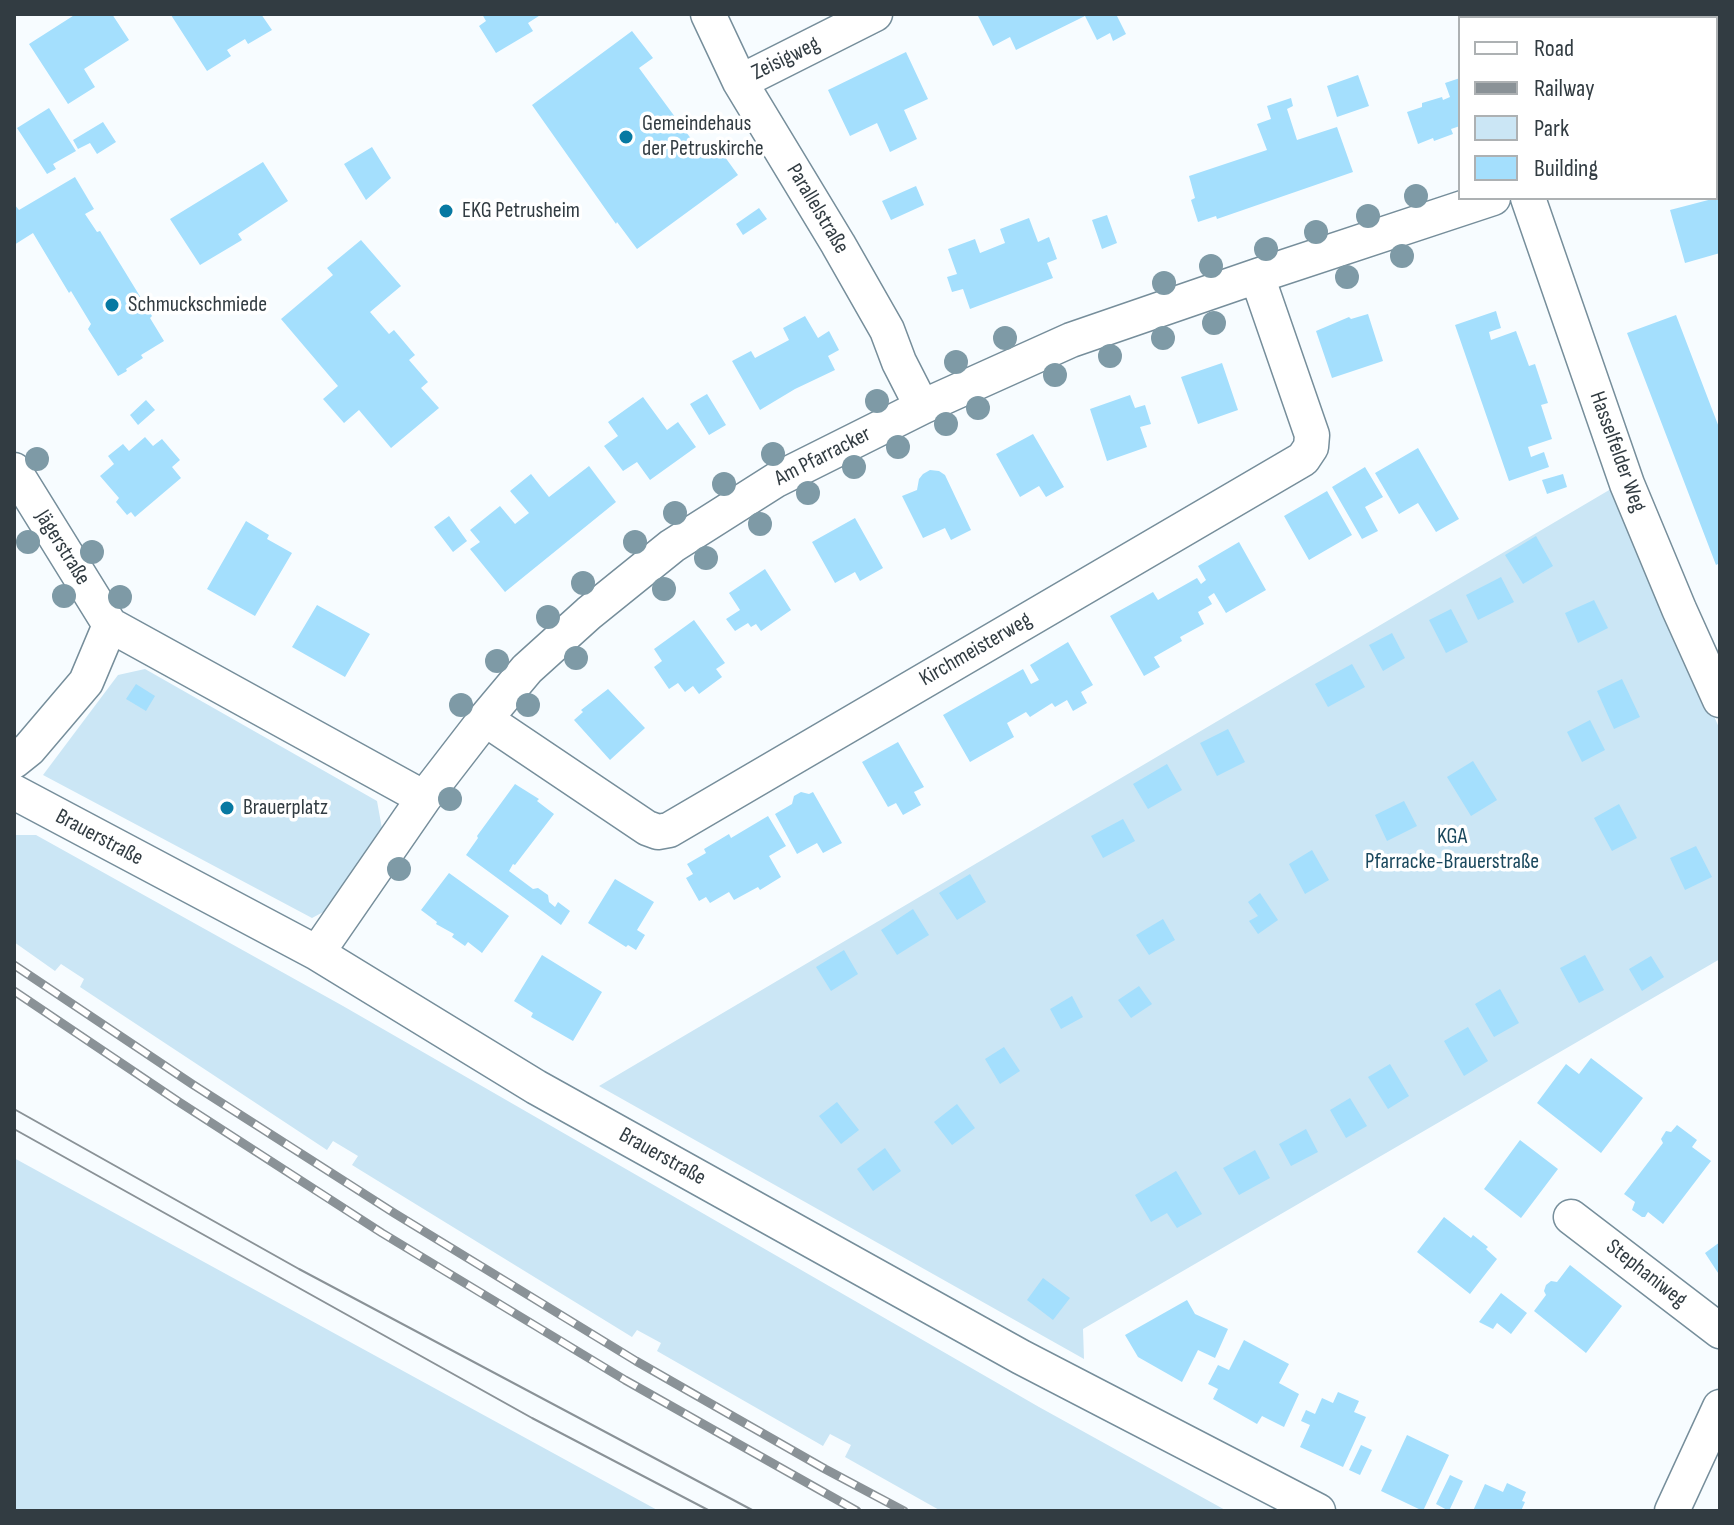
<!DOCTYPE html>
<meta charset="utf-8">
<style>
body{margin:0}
#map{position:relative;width:1734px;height:1525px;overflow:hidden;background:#f7fcff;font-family:"Sofia Sans Condensed",sans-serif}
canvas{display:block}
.frame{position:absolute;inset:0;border:16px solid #323c42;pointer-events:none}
.legend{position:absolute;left:1458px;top:16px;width:260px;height:184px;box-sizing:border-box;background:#fff;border:2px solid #adb1b3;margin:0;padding:10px 14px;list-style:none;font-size:24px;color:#323c42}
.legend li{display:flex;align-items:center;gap:16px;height:40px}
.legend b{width:40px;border:2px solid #adb1b3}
</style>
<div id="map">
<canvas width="1734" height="1525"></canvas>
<div class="frame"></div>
<ul class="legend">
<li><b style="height:10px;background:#fff"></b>Road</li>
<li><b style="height:10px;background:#8a9297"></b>Railway</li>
<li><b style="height:22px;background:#cbe6f5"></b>Park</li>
<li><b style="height:22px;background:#a4dffd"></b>Building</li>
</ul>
</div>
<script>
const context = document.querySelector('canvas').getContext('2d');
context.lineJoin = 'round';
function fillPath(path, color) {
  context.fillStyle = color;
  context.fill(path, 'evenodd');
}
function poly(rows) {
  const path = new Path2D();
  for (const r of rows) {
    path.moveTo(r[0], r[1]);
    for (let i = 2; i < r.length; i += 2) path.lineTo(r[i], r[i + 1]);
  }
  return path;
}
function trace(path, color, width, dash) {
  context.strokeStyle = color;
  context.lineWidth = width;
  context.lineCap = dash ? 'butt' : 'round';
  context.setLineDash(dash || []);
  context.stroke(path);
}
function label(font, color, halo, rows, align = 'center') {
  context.font = font + ' "Sofia Sans Condensed",sans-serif';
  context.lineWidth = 7;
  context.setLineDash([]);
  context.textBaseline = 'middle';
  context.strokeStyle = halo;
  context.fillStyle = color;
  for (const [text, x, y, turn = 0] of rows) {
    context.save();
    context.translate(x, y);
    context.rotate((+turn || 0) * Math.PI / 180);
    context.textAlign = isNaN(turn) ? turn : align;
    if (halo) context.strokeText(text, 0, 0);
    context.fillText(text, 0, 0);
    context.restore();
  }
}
fillPath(poly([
 [1616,486,1720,730,1720,959,1083,1329,1084,1359,599,1086],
 [145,669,377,801,383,834,329,909,312,918,43,775,118,675],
 [14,835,36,835,343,1006,1039,1407,1227,1511,941,1511,845,1457,851,1445,830,1434,823,1446,657,1351,661,1343,637,1330,632,1337,352,1165,358,1156,333,1141,327,1150,80,987,84,979,61,964,55,971,14,942],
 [14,1158,659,1511,14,1511]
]), '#cbe6f5');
fillPath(poly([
 [76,14,112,14,129,40,84,69,95,87,68,104,29,44],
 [172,14,261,14,272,30,248,44,245,39,227,50,231,56,207,71,171,15],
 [482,14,542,14,528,23,533,31,496,53,479,26,486,21],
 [982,14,1116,14,1126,34,1113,41,1110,33,1097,40,1085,16,1016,50,1010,37,993,46,978,16],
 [1626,14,1682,14,1683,18,1628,18],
 [632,31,653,58,639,68,703,155,717,146,738,175,637,249,617,222,616,224,532,105],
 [906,52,928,99,904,110,917,139,890,152,877,123,850,136,828,90],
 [1358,75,1369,106,1337,117,1327,86],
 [1460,78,1460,126,1451,129,1453,134,1434,141,1433,138,1418,144,1407,112,1422,107,1422,103,1442,97,1443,100,1450,97,1445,83],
 [1291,98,1293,106,1287,109,1297,140,1337,127,1353,172,1217,219,1216,216,1198,222,1191,200,1195,198,1189,176,1267,150,1257,124,1271,119,1267,106],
 [49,108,76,151,53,164,56,169,47,174,17,128],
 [103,122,116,142,97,154,90,143,78,149,73,140],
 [372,147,391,178,366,200,344,164],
 [263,162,288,201,238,234,242,240,200,265,170,219],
 [75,177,94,209,85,214,97,232,100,231,152,316,150,318,164,341,141,355,143,358,126,369,127,371,118,376,88,329,91,324,71,291,69,293,33,233,14,245,14,204,19,210],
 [916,186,924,205,891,220,882,201],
 [1720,195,1720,253,1685,263,1670,210,1716,198],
 [759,208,767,219,743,235,736,224],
 [1107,215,1117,243,1102,249,1092,220],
 [1029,218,1038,242,1049,237,1057,259,1047,263,1053,278,970,309,963,289,952,292,947,277,957,274,948,249,975,239,980,253,1005,243,1000,229],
 [361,240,401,286,370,312,389,334,394,330,415,355,409,360,428,382,421,388,439,408,391,448,359,410,344,423,323,399,338,386,281,319,333,275,327,268],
 [1496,311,1501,328,1489,332,1491,340,1516,331,1529,366,1535,364,1548,403,1541,405,1552,439,1528,447,1531,457,1544,452,1549,467,1509,481,1455,325],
 [1368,314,1383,361,1332,378,1316,331,1349,317,1351,319],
 [1676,315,1720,430,1720,563,1716,565,1627,333],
 [805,316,818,338,829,331,839,350,828,356,835,370,795,389,760,410,732,361,751,351,755,358,789,340,783,328],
 [1222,363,1238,410,1198,424,1181,377],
 [707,394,726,425,709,435,690,404],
 [1130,395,1135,408,1145,405,1151,424,1140,427,1147,447,1107,461,1090,409],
 [643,397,667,430,678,422,696,447,650,480,637,462,623,471,604,446,618,436,608,422],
 [146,400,155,410,138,425,130,415],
 [1033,434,1064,487,1046,497,1039,486,1020,497,996,454],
 [145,437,153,446,162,439,180,460,172,467,181,478,135,517,131,512,127,515,116,502,119,498,100,476,114,464,108,456,123,444,129,451],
 [1418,448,1459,519,1436,532,1418,503,1399,514,1375,473],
 [589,466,616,502,505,592,470,549,480,542,470,530,500,506,515,524,529,513,510,491,531,474,549,497],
 [1365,467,1383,497,1365,507,1378,531,1362,539,1332,487],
 [930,470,939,471,945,475,971,530,951,540,945,528,923,538,902,496,917,490,919,479,923,474],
 [1563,474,1567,487,1547,494,1542,480],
 [1327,491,1352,535,1309,560,1284,516],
 [449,516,467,541,453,552,434,527],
 [855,518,883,568,860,581,855,572,835,583,812,542],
 [246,521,269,535,267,539,292,553,255,616,207,589],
 [1536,536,1553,566,1523,584,1505,555],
 [1239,542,1266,590,1226,613,1214,593,1208,597,1212,604,1198,612,1204,624,1180,637,1182,641,1154,657,1160,667,1144,676,1110,616,1153,592,1158,600,1197,578,1201,584,1206,580,1198,566],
 [765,569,791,610,761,631,756,624,751,627,748,623,735,631,726,619,740,610,729,593],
 [1501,577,1514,602,1478,620,1466,595],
 [1594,600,1608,628,1578,643,1565,613],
 [317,605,370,634,345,677,292,647],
 [1451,609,1468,642,1446,653,1429,620],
 [694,620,725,663,716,669,722,677,699,694,693,686,685,692,678,683,669,689,654,667,662,661,654,649],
 [1392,633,1405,658,1383,671,1369,645],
 [1068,642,1093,685,1081,692,1087,703,1073,711,1067,700,1055,707,1052,703,1030,717,1026,712,1007,723,1014,737,970,762,943,715,1023,669,1031,684,1039,680,1030,665],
 [1352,664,1365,687,1328,707,1315,684],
 [1622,679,1640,717,1614,729,1597,691],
 [136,684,155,696,146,711,126,699],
 [608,689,645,728,610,760,574,720,583,712,581,710],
 [1590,720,1605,750,1582,762,1567,732],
 [1228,729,1245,762,1217,776,1200,743],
 [898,742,924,787,914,792,921,805,903,815,896,803,888,807,862,762],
 [1473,761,1497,800,1471,816,1447,777],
 [1167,764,1182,790,1148,809,1133,784],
 [515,784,539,799,537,801,554,814,515,865,513,864,509,871,533,889,538,888,548,895,549,902,555,907,558,902,570,911,561,925,466,855,478,838,477,836],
 [801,792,809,794,813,792,842,843,823,853,817,843,797,854,775,814,792,804,794,796],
 [1404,801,1417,826,1387,841,1375,815],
 [1619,804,1637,838,1612,851,1594,818],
 [768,816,786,846,769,856,781,877,760,890,758,887,734,900,729,892,710,903,706,897,699,901,686,878,693,874,687,864,706,853,704,849,729,834,731,838],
 [1123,819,1135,841,1103,858,1091,836],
 [1696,846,1712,877,1685,890,1670,858],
 [1312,850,1329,880,1305,894,1289,864],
 [449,873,509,916,482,953,468,942,465,946,452,937,454,934,436,924,437,922,421,910],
 [970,874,986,902,957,920,939,893],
 [615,879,654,902,637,930,645,935,636,950,628,945,626,947,588,923],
 [1260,893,1278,920,1258,934,1249,921,1258,916,1248,902],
 [913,909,929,935,897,955,881,930],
 [1163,919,1175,940,1149,955,1136,935],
 [844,950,858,974,831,991,816,967],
 [542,955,602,992,573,1041,531,1017,533,1013,514,1001],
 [1585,955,1604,990,1579,1003,1560,968],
 [1651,956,1664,977,1642,991,1629,969],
 [1139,986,1152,1004,1131,1018,1118,1000],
 [1500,989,1519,1023,1494,1037,1475,1004],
 [1072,996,1083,1017,1061,1029,1050,1009],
 [1468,1027,1488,1061,1464,1076,1444,1041],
 [1004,1047,1020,1071,1000,1084,985,1059],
 [1591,1058,1643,1098,1601,1153,1537,1103,1566,1064,1579,1074],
 [1390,1064,1409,1096,1388,1109,1368,1077],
 [1350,1098,1367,1126,1346,1138,1330,1110],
 [837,1102,859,1130,841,1144,819,1116],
 [957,1104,975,1128,952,1145,934,1122],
 [1677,1125,1697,1140,1692,1147,1711,1161,1663,1224,1648,1212,1645,1217,1642,1217,1632,1210,1635,1202,1624,1194,1663,1143,1661,1139,1666,1131,1671,1132],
 [1306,1129,1318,1152,1291,1166,1279,1144],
 [1520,1140,1558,1169,1521,1218,1484,1189],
 [885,1148,901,1171,873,1191,857,1169],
 [1255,1150,1270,1178,1239,1195,1223,1168],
 [1176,1171,1202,1214,1177,1228,1167,1213,1151,1222,1135,1195],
 [1444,1217,1471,1238,1473,1235,1488,1247,1486,1249,1497,1259,1470,1294,1417,1252],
 [1720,1242,1720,1276,1705,1253],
 [1570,1265,1622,1306,1586,1353,1534,1311,1546,1295,1544,1291,1546,1285,1551,1281,1557,1282],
 [1043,1278,1070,1298,1053,1320,1027,1300],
 [1501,1293,1527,1313,1511,1334,1497,1323,1493,1329,1479,1322],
 [1187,1300,1195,1314,1228,1329,1215,1358,1198,1350,1182,1382,1138,1357,1125,1335],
 [1244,1340,1289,1364,1279,1383,1299,1394,1284,1427,1262,1416,1257,1424,1213,1399,1218,1389,1208,1384,1218,1365,1229,1370],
 [1338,1392,1359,1401,1354,1412,1366,1417,1343,1467,1300,1447,1310,1425,1301,1421,1306,1410,1315,1414,1322,1398,1333,1403],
 [1407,1435,1449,1455,1423,1511,1381,1491],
 [1361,1445,1372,1450,1360,1475,1349,1470],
 [1450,1475,1463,1481,1449,1511,1436,1504],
 [1507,1483,1526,1492,1522,1501,1525,1502,1521,1511,1473,1511,1485,1484,1503,1492]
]), '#a4dffd');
const minor = poly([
 [708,14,740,82,838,244,887,330,899,362,922,407],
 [1575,14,1576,18],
 [740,82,875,14],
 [1716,127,1720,126],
 [1528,198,1627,484,1679,609,1720,700],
 [14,470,110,625,424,798],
 [485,719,647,828,658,832,669,830,1303,459,1311,447,1312,435,1257,276],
 [14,761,29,749,86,682,110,625],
 [14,792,317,953,536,1087,1021,1357,1318,1511],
 [317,953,424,798,485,719,527,669,589,613,672,546,776,480,922,407,1071,340,1257,276,1493,198],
 [1571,1217,1720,1331],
 [1672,1511,1720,1407]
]);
trace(minor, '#768e9b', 37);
trace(minor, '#fff', 34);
trace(poly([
 [14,1109,299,1269,754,1511],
 [14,1129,532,1418,710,1511]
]), '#8a9297', 2);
const rail = poly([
 [14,965,192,1084,394,1213,636,1361,825,1469,904,1511],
 [14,991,179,1102,382,1233,625,1380,857,1511]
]);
trace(rail, '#8a9297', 9);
trace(rail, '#fff', 6, [18]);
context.fillStyle = '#7e9aa6';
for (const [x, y] of [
 [1416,196],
 [1368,216],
 [1316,232],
 [1266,249],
 [1402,256],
 [1211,266],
 [1347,277],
 [1164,283],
 [1214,323],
 [1005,338],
 [1163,338],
 [1110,356],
 [956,362],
 [1055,375],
 [877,401],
 [978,408],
 [946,424],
 [898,447],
 [773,454],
 [37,459],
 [854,467],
 [724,484],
 [808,493],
 [675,513],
 [760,524],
 [28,542],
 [635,542],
 [92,552],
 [706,558],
 [583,583],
 [664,589],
 [64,596],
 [120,597],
 [548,617],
 [576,658],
 [497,661],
 [461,705],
 [528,705],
 [450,799],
 [399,869]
]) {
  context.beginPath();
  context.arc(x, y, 12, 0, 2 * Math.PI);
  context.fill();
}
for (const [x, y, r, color] of [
 [626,137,8,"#0779a2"],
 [446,211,8,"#0779a2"],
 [112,305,8,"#0779a2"],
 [227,808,8,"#0779a2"]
]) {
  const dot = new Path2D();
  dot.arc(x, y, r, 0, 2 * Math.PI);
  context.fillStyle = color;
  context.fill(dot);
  trace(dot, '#fff', 3);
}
label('22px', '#323c42', '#fff', [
 ["Zeisigweg",786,59,-26],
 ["Parallelstraße",817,209,59],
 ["Hasselfelder Weg",1617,452,70],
 ["Am Pfarracker",823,457,-27],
 ["Jägerstraße",62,548,58],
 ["Kirchmeisterweg",976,650,-30],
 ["Brauerstraße",99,838,28],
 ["Brauerstraße",662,1157,29],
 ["Stephaniweg",1646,1274,38]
]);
label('22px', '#323c42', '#fff', [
 ["Gemeindehaus",642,124],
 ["der Petruskirche",642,149],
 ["EKG Petrusheim",462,211],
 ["Schmuckschmiede",128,305],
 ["Brauerplatz",243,808]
], 'left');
label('22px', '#1b495e', '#fff', [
 ["KGA",1452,837],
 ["Pfarracke-Brauerstraße",1452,862]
]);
</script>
